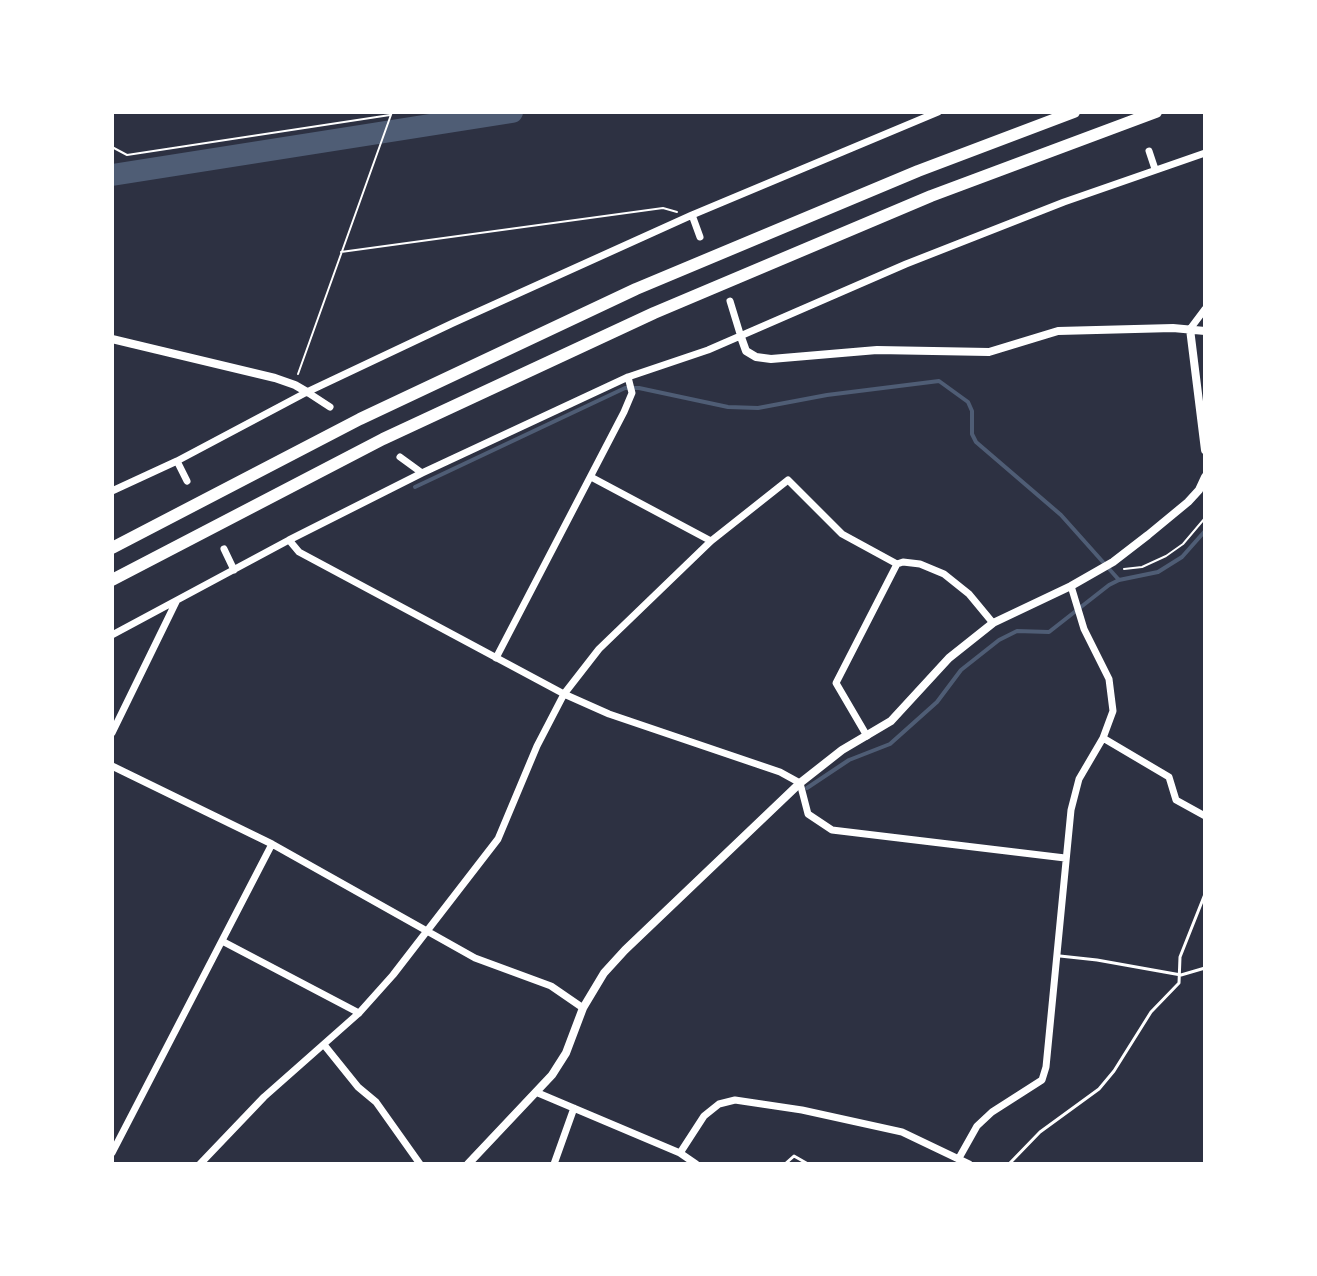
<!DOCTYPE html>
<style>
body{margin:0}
#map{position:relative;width:1317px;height:1276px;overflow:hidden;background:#2d3142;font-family:"Fira Sans",sans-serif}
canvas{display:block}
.frame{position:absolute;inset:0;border:114px solid #fff;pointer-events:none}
</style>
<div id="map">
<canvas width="1317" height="1276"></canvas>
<div class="frame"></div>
</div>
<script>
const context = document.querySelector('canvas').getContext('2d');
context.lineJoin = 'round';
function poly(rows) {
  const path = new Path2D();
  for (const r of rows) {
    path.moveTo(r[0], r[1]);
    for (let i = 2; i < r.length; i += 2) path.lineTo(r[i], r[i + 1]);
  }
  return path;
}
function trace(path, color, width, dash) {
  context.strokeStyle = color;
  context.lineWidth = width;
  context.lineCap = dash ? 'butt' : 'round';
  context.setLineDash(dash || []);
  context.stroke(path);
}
trace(poly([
 [415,487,625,388,639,388,728,407,758,408,827,395,939,381,968,402,972,411,972,434,976,442,1061,515,1119,580],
 [807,788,849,760,890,744,937,702,961,670,999,640,1017,631,1049,632,1109,585,1119,580,1158,572,1182,557,1205,531]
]), '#4f5d75', 4);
trace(poly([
 [112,175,512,112]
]), '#4f5d75', 22);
trace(poly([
 [112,147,127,155,390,115],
 [341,252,663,208,677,212],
 [298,374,392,112],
 [1124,569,1142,567,1166,556,1183,544,1205,518]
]), '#fff', 2);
trace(poly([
 [1060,956,1097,960,1181,975,1205,968],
 [785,1164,794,1156,808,1164],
 [1009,1164,1040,1132,1099,1089,1114,1071,1151,1012,1179,983,1180,957,1205,894]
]), '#fff', 3);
trace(poly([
 [1149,151,1155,169],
 [692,215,700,237],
 [730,301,741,337],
 [1190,329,1205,309],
 [307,392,330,407],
 [400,457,422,473],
 [177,461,187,481],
 [591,477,711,541],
 [112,491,177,461,307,392,453,323,692,215,938,112],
 [289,540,299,552,564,694,609,714,780,772,800,783,808,814,832,830,1065,858],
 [224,549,234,570],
 [112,635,289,540,422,473,628,377,708,350,906,264,1064,202,1205,153],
 [496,658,624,412,632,393,628,377],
 [112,733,176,602],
 [867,736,836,683,897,564,903,562,920,564,944,574,969,594,993,623],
 [1103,738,1169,777,1176,800,1205,816],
 [112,766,272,844,475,958,551,986,583,1008],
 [222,941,359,1013],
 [325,1046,358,1087,376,1102,420,1164],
 [538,1093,680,1153,696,1164],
 [112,1153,272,844],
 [680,1153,704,1116,719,1104,735,1100,802,1110,902,1132,969,1164],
 [959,1158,977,1126,992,1112,1042,1080,1046,1067,1071,810,1079,779,1103,738,1113,711,1109,679,1084,629,1071,586],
 [200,1164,264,1097,359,1013,393,975,498,839,537,746,564,694,599,649,711,541,788,480,842,534,897,564],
 [554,1164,574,1108]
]), '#fff', 7);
trace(poly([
 [1190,329,1205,450],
 [741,337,746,351,756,357,771,359,877,350,989,352,1058,331,1173,328,1205,331],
 [112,339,275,378,295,385,307,392],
 [468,1164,552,1075,566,1053,583,1008,604,973,625,950,800,783,842,750,891,721,949,658,993,623,1071,586,1113,562,1148,535,1188,502,1199,490,1205,477]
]), '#fff', 8);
trace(poly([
 [112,548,360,419,636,289,918,171,1074,112],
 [112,580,383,439,654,313,931,196,1156,112]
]), '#fff', 12);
</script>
